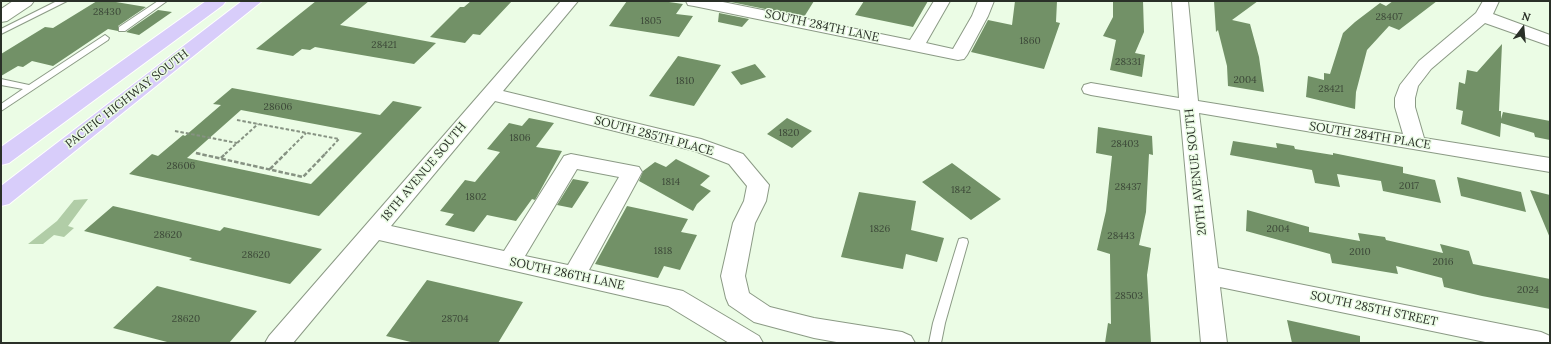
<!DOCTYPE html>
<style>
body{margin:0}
#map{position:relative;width:1551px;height:344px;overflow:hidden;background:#ebfce5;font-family:Lora,serif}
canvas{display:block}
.frame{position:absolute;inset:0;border:2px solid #2a3028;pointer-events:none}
.north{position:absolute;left:1503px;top:8px;width:40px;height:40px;-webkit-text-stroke:3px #ebfce5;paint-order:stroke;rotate:16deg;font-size:11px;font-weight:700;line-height:16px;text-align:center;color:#2a3028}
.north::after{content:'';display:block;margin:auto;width:14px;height:18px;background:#2a3028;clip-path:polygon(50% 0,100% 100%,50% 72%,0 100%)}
</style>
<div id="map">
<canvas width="1551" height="344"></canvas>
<div class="frame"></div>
<div class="north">N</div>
</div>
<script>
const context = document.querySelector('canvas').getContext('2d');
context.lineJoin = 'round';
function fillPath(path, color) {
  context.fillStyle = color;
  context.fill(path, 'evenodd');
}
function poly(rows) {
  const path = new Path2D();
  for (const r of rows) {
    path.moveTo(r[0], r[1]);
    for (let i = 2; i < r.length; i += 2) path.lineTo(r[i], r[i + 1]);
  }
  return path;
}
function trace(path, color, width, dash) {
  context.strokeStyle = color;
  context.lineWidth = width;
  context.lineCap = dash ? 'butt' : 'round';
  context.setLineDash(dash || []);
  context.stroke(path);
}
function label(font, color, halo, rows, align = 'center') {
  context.font = font + ' Lora,serif';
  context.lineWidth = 3;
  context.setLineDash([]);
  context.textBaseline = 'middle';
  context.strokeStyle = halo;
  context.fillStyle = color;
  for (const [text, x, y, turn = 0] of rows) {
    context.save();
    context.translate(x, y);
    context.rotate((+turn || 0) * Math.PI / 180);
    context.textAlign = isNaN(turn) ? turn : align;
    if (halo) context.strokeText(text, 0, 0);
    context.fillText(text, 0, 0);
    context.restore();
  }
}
fillPath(poly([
 [88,199,68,226,74,228,64,237,54,235,43,244,28,244,57,221,74,200]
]), '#b1cda7');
fillPath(poly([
 [97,1,110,1,146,7,118,26,118,31,108,29,53,66,32,61,23,67,18,66,1,76,1,54,45,27,53,28],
 [316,1,369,1,340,25,436,43,414,64,315,47,310,50,302,49,293,56,256,49],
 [471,1,512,1,480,35,473,34,465,43,430,37,460,7,464,7],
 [627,1,662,1,683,4,676,14,693,16,679,37,609,26],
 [726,1,814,1,804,17],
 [864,1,928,1,913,27,855,15],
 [1015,1,1057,1,1056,22,1060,23,1044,69,971,52,988,20,1012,25],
 [1113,1,1143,1,1144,32,1135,53,1145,55,1142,77,1110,70,1116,40,1103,36,1113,17],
 [1214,1,1258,1,1232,20,1250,24,1259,57,1264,92,1228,86,1227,66,1218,30,1216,32],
 [1393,1,1437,1,1399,30,1389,26,1367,50,1356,92,1355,109,1306,97,1308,76,1324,80,1324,73,1330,74,1343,33,1355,22,1380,3,1386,6],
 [158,10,172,12,139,35,126,32],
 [719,13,749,19,742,27,718,22],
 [1502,44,1499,111,1501,111,1501,119,1503,112,1550,121,1550,140,1535,137,1534,133,1501,123,1500,137,1461,124,1463,111,1456,109,1459,82,1465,84,1467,70,1477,72],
 [678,56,721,65,694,106,649,96],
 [755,64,766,77,741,85,731,72],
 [232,88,380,115,393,101,422,107,319,216,129,174,152,154,158,156,183,135,185,136,221,105,213,104],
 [241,110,362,133,311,184,187,158],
 [529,118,554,123,536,147,562,151,535,200,532,199,516,221,487,215,474,232,445,225,454,214,440,211,465,180,475,182,500,152,487,149,509,123,522,126],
 [787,118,812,131,792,148,767,134],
 [1098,127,1152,136,1153,155,1149,154,1146,212,1139,245,1151,248,1147,275,1151,343,1105,343,1108,323,1111,324,1110,254,1097,250,1106,211,1112,156,1096,153],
 [1233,141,1277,148,1276,143,1294,146,1295,149,1333,155,1333,153,1403,167,1403,173,1435,180,1441,203,1383,191,1381,181,1337,174,1340,187,1315,183,1312,170,1230,155],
 [676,159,710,176,700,185,711,191,697,204,693,211,639,181,643,171,655,162,666,167],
 [952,163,1001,199,971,220,922,182],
 [1457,177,1521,192,1526,212,1461,196],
 [573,179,589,182,572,208,557,205],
 [1530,190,1550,195,1550,238],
 [859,192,916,201,911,230,944,238,937,262,906,254,903,269,841,257],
 [113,206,220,231,224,227,322,249,290,284,189,260,192,258,84,231],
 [627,206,688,219,681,232,697,235,680,270,664,266,658,278,595,264],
 [1247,210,1309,227,1309,232,1360,241,1358,233,1385,237,1386,240,1443,253,1440,244,1469,251,1473,264,1550,279,1550,309,1482,296,1444,287,1442,278,1396,266,1398,274,1332,263,1330,254,1246,231],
 [427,280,523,302,498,343,415,343,386,336],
 [157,286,257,311,229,343,171,343,113,328],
 [1287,320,1360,336,1360,343,1292,343]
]), '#729167');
const service = poly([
 [57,1,67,1,1,34,1,29,57,1],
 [158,1,167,1,125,31,119,31,119,27,158,1],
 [105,35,109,38,108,40,1,111,1,104,23,89,1,85,1,79,29,85,105,35],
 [963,238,967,239,968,242,945,323,941,343,929,343,933,323,958,242,959,239,963,238]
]);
const minor = poly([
 [561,1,578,1,503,91,701,139,743,154,769,185,766,201,755,223,745,276,749,293,770,307,814,318,902,332,911,336,915,343,842,343,814,338,754,322,729,305,726,298,721,276,733,223,744,201,747,186,729,164,695,151,495,101,391,226,504,251,564,156,571,154,639,167,642,172,589,270,683,291,759,336,763,343,729,343,668,306,379,240,293,343,265,343,269,336,561,1],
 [577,169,619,177,568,265,525,256,577,169],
 [686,1,718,1,910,40,934,1,950,1,926,43,953,49,972,16,978,1,994,1,988,16,967,55,964,59,958,60,694,6,688,5,686,1],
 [1172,1,1188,1,1198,101,1403,134,1395,107,1395,98,1400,85,1419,61,1476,13,1483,1,1499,1,1493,14,1550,35,1550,46,1485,23,1431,69,1418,86,1415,98,1415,107,1424,138,1550,158,1550,172,1199,113,1218,268,1541,332,1550,336,1550,343,1490,343,1220,287,1227,343,1201,343,1180,110,1091,95,1084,93,1082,89,1084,85,1091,83,1179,98,1172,1]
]);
const tertiary = poly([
 [13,1,34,1,31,5,7,21,1,22,1,9,13,1]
]);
const primary = poly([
 [206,1,226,1,223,5,9,163,1,165,1,147,206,1],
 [242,1,262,1,9,204,1,206,1,186,242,1]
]);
trace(service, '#8b9a85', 2);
trace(minor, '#8b9a85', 2);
trace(tertiary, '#8b9a85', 2);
trace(primary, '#fff', 2);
trace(poly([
 [237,120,339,139],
 [175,131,237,143],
 [196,153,200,154],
 [225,154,258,124],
 [285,154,306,133],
 [325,154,339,139]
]), '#869282', 2, [3.5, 2]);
trace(poly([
 [196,153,303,177,326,153],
 [221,158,226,153],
 [270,169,286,153]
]), '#869282', 2.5, [4.5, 2]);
fillPath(service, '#fff');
fillPath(minor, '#fff');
fillPath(tertiary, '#fff');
fillPath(primary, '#d8cdfa');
label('10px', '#3c4838', null, [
 ["28430",107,12],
 ["28407",1389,17],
 ["1805",651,21],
 ["1860",1030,41],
 ["28421",384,45],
 ["28331",1128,62],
 ["2004",1245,80],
 ["1810",685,81],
 ["28421",1331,89],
 ["28606",278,107],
 ["1820",789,133],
 ["1806",520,138],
 ["28403",1125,144],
 ["28606",181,166],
 ["1814",671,182],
 ["2017",1409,186],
 ["28437",1128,187],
 ["1842",961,190],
 ["1802",476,197],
 ["1826",880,229],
 ["2004",1278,229],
 ["28620",168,235],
 ["28443",1121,236],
 ["1818",663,251],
 ["2010",1360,252],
 ["28620",256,255],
 ["2016",1443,262],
 ["2024",1528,290],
 ["28503",1129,296],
 ["28620",186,319],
 ["28704",455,319]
]);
label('12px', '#2a3028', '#ebfce5', [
 ["SOUTH 284TH LANE",822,26,12],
 ["PACIFIC HIGHWAY SOUTH",127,99,-38],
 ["SOUTH 285TH PLACE",654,136,15],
 ["SOUTH 284TH PLACE",1370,136,9],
 ["18TH AVENUE SOUTH",424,172,-50],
 ["20TH AVENUE SOUTH",1196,172,-96],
 ["SOUTH 286TH LANE",567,274,12],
 ["SOUTH 285TH STREET",1374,309,12]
]);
</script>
